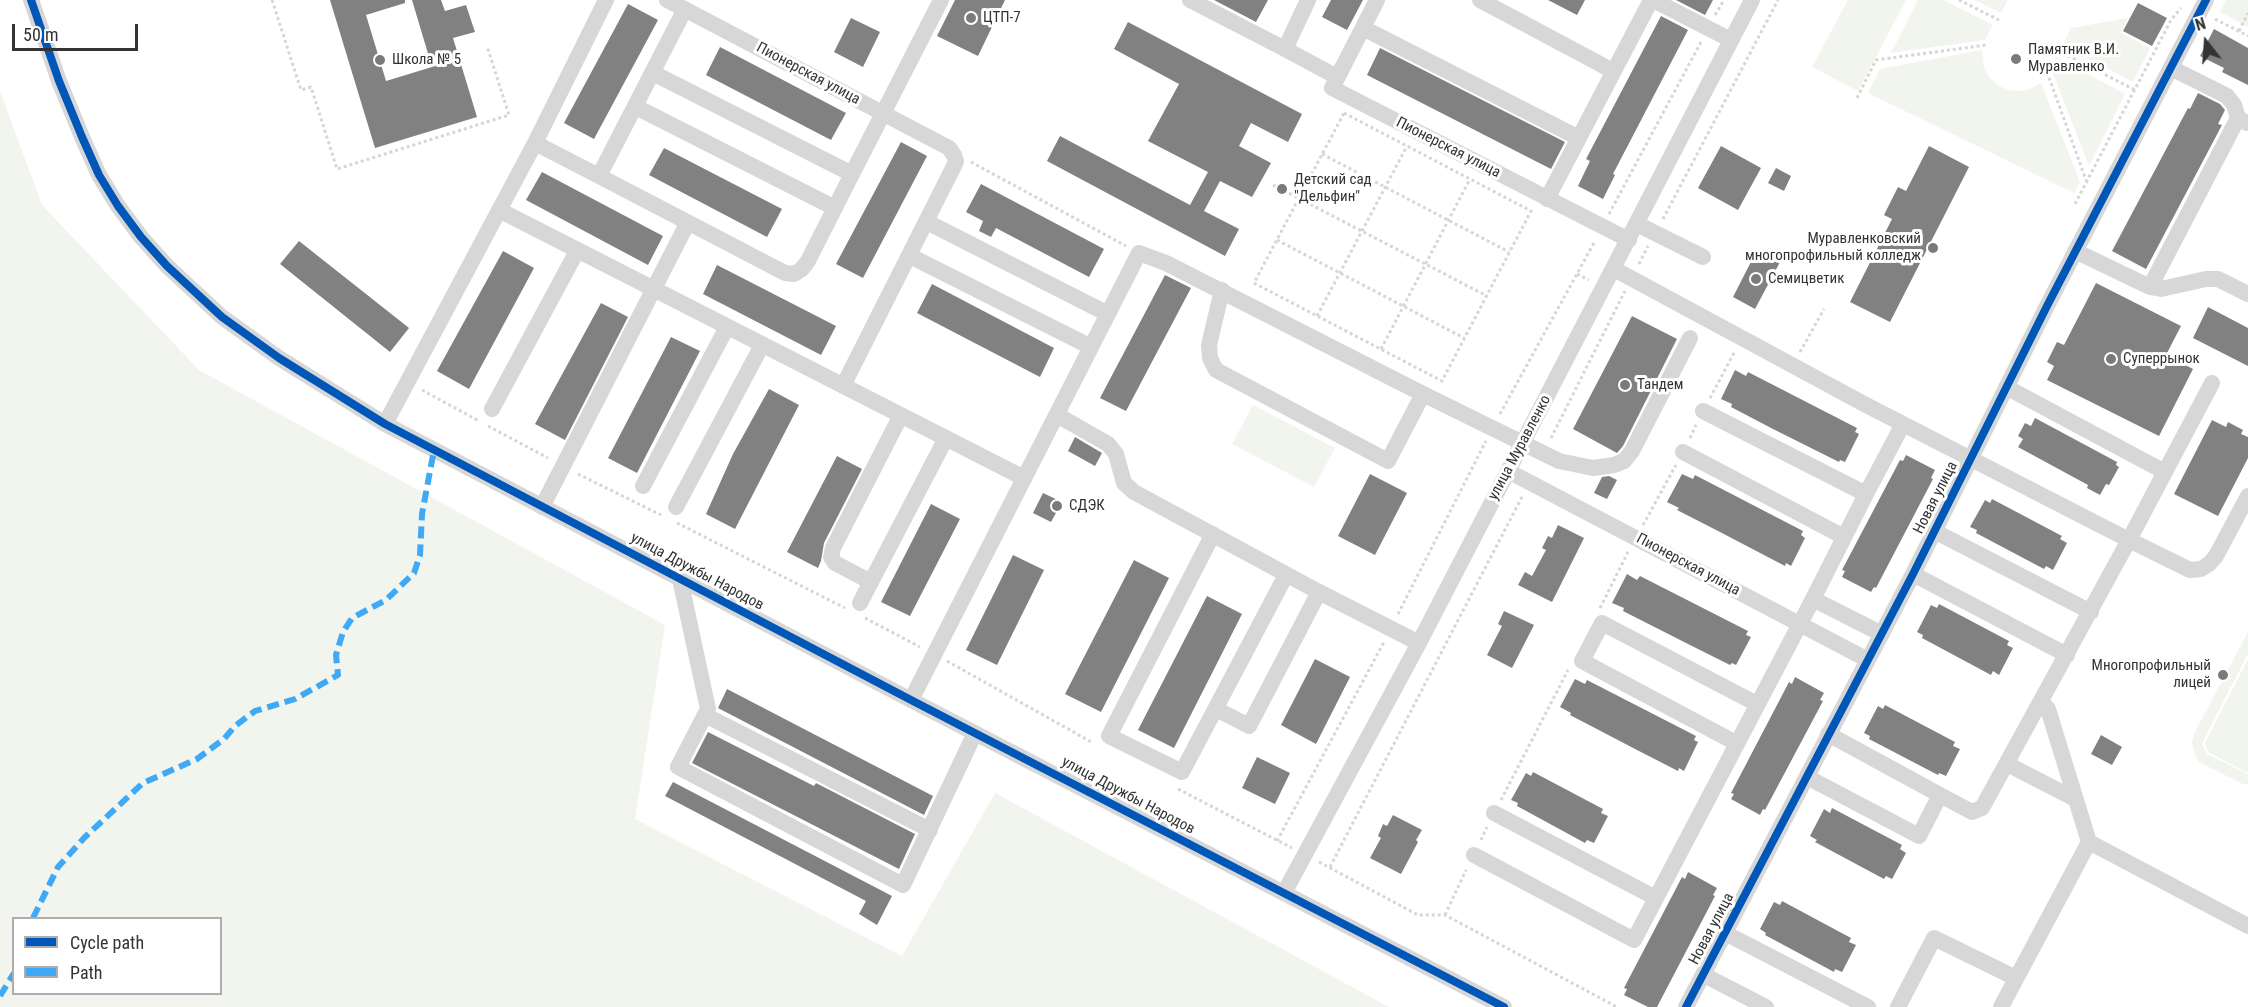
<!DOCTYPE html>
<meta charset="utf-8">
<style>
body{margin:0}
#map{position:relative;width:2248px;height:1007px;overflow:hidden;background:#fff;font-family:"Roboto Condensed",sans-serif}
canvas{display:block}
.legend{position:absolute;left:12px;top:917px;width:210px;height:78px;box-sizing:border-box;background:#fff;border:2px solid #adadad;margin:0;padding:8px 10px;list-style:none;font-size:18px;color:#333}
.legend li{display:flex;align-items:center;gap:12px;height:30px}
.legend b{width:30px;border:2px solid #adadad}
.north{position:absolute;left:2176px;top:12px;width:60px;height:60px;-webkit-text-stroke:4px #fff;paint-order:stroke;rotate:343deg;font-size:16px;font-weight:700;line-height:24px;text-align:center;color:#333}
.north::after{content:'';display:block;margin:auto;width:21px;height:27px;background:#333;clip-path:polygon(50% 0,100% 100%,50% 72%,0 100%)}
.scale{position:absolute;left:12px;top:24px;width:126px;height:27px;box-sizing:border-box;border:3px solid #333;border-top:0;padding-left:8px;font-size:18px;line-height:21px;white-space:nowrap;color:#333;-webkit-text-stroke:4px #fff;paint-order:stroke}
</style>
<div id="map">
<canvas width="2248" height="1007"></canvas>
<ul class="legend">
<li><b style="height:8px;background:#0057b8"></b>Cycle path</li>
<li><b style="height:8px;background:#3fa9f5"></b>Path</li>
</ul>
<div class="north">N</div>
<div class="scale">50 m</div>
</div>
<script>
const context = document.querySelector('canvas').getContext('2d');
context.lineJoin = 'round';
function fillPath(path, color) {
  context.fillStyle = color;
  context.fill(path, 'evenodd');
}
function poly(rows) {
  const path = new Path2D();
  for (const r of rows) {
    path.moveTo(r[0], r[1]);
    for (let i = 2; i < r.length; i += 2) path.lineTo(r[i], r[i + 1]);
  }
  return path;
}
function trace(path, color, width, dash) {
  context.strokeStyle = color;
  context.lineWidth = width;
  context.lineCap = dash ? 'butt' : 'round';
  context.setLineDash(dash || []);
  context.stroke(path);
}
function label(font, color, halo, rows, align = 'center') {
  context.font = font + ' "Roboto Condensed",sans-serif';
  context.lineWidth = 6;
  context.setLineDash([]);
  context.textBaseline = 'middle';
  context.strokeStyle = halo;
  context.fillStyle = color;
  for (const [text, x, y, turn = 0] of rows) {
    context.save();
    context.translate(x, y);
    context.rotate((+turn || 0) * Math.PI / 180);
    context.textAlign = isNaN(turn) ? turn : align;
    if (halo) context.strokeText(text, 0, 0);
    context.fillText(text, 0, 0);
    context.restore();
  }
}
fillPath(poly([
 [1848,0,1906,0,1858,91,1812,67],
 [1918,0,1943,0,1993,25,1985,40,1891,53],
 [1975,0,2008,0,2001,13],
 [2226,0,2248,0,2248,27,2220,12],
 [2128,18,2121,33,2150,48,2133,82,2063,45,2071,28],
 [1982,50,1984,67,1989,77,1997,85,2008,90,2019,91,2030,89,2041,83,2080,182,2074,193,1868,93,1880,69],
 [2056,57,2125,94,2089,166,2051,68],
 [0,91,42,205,199,370,665,625,635,819,902,956,995,793,1389,1007,0,1007],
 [14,918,220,918,220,994,14,994],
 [1253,405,1335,448,1314,487,1232,444],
 [2248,632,2248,654,2202,743,2207,754,2248,774,2248,784,2243,784,2199,762,2194,753,2192,743,2194,734],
 [2248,659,2248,772,2246,772,2208,752,2205,743]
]), '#f1f5ed');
fillPath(poly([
 [330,0,405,0,405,3,366,15,386,81,432,67,412,0,441,0,445,11,466,5,475,32,453,38,477,117,375,148],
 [955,0,1005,0,978,56,937,36],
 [1214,0,1268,0,1256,22],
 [1331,0,1363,0,1347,30,1322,17],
 [1548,0,1585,0,1577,15],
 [1676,0,1713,0,1705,15],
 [2138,3,2167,18,2152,46,2123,31],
 [628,4,658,20,594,139,564,123],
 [1661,16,1688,30,1613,174,1615,175,1603,199,1578,186,1590,161,1586,159],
 [851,18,880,32,863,67,834,52],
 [1128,22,1302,114,1288,142,1251,123,1239,146,1271,163,1252,197,1220,181,1204,211,1239,229,1225,256,1047,161,1060,136,1190,205,1208,172,1148,141,1179,84,1114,49],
 [2214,29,2248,48,2248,85,2222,72,2224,68,2200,56],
 [720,47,846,113,831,140,706,75],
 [1380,48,1565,142,1551,169,1367,75],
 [2198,93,2220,104,2225,110,2218,124,2222,125,2146,269,2112,251,2188,108,2190,109],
 [901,142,927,156,863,278,836,264],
 [1721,146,1761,168,1738,210,1698,188],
 [1929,146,1969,167,1890,322,1850,302,1892,219,1884,215,1898,187,1906,191],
 [664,148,782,209,767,237,649,175],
 [1776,168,1791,176,1784,191,1768,183],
 [542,172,663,236,648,265,526,200],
 [981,184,1104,249,1089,277,996,228,991,237,979,231,983,221,966,212],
 [299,241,409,328,390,352,280,264],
 [1757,250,1780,262,1755,309,1733,297],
 [503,251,534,268,469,389,437,371],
 [717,265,836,326,821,355,703,294],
 [1165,275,1191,288,1126,411,1100,398],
 [2096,283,2181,326,2166,355,2193,369,2159,436,2047,380,2054,366,2047,362,2057,342,2064,345],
 [932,284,1054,348,1040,377,917,313],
 [601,303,628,317,565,440,535,424],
 [2208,307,2248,328,2248,366,2193,338],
 [1632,316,1677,339,1623,446,1617,453,1573,429],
 [671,337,700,351,637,473,608,458],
 [1735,370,1746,376,1748,372,1857,428,1855,432,1859,434,1845,462,1840,460,1839,462,1773,429,1731,407,1732,404,1721,399],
 [769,389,799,405,735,529,706,514,733,454],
 [2035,418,2117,462,2116,465,2119,467,2109,485,2106,484,2100,495,2087,488,2088,485,2018,447,2023,439,2018,436,2025,423,2031,426],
 [2212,420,2226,427,2228,422,2243,430,2241,434,2248,437,2248,458,2218,516,2174,494],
 [1075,437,1102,453,1095,466,1068,451],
 [1906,455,1935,470,1931,478,1933,479,1876,588,1874,587,1871,592,1842,577,1845,571,1842,570,1900,460,1903,461],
 [837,456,862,469,824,543,821,561,818,568,787,552],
 [1370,474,1407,493,1375,555,1338,536],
 [1682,474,1693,479,1695,475,1803,531,1801,535,1805,538,1791,566,1786,563,1785,566,1720,532,1677,510,1679,508,1667,502],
 [1609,476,1617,480,1607,499,1594,493,1602,477],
 [1043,493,1062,502,1051,522,1033,513],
 [1992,499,2062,536,2060,539,2067,543,2053,570,2046,566,2044,569,1976,533,1977,530,1970,527,1985,500,1990,503],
 [931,504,960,519,910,616,881,602],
 [1558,525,1584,538,1552,602,1518,585,1525,572,1532,576,1546,550,1542,548,1548,536,1552,538],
 [1013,555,1044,570,997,665,966,650],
 [1134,560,1169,578,1101,712,1065,694],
 [1627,574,1637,580,1640,576,1748,631,1746,635,1751,637,1736,665,1732,663,1730,665,1690,645,1623,611,1624,608,1612,603],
 [1207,596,1242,614,1174,748,1138,730],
 [1939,604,2009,641,2007,645,2013,648,1999,675,1993,671,1991,675,1922,638,1923,635,1917,632,1931,605,1937,608],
 [1504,611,1534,625,1512,668,1487,655,1502,626,1498,624],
 [1315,659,1350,677,1316,744,1281,725],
 [1795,677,1824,693,1820,700,1823,701,1765,810,1763,809,1760,815,1731,799,1734,794,1731,793,1789,682,1792,684],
 [1575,679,1585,684,1587,680,1696,736,1694,740,1698,742,1684,771,1679,768,1678,771,1637,750,1570,715,1571,713,1560,707],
 [727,689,933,796,924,815,718,708],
 [1885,705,1955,742,1953,746,1960,749,1946,776,1939,773,1938,775,1869,739,1870,736,1864,733,1878,706,1883,709],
 [708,732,814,786,816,783,915,834,899,869,692,763],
 [2101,735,2122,747,2112,765,2091,754],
 [1257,757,1290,773,1275,804,1242,788],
 [1533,772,1603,809,1601,813,1608,816,1594,843,1587,840,1585,843,1517,806,1518,803,1511,800,1526,773,1531,776],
 [673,782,892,896,877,925,859,914,866,901,665,796],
 [1832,808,1902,845,1900,849,1906,853,1892,879,1886,876,1884,879,1815,842,1817,840,1810,836,1824,809,1830,813],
 [1393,815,1422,830,1416,840,1418,842,1401,874,1370,858,1381,838,1378,836,1383,824,1387,826],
 [1688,872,1717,888,1713,895,1715,896,1657,1007,1648,1007,1624,995,1627,989,1624,988,1682,877,1685,879],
 [1782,901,1851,938,1849,942,1856,945,1842,972,1835,969,1834,972,1765,935,1766,933,1760,929,1774,902,1780,905]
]), '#818181');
trace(poly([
 [272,0,301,90,311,87,337,169,509,115,487,46],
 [1959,0,1999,20],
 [1715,15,1724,0],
 [2215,19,2248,36],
 [2239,31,2248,13],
 [2057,50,2135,90],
 [2047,72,2086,180],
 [1857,98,1876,60,1986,45],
 [1344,113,1531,211,1442,381,1254,283,1344,113],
 [1322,154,1509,252],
 [971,162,1126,246],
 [1273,185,1487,296],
 [2075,204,2171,20,2181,8],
 [1609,214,1701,42],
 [1663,219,1778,0],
 [1277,240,1464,338],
 [1639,264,1648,246],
 [1577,274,1589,280],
 [1317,316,1407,146],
 [1381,349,1470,179],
 [1800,352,1824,309],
 [422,390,479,421],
 [1710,398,1735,351],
 [1500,414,1595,241],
 [488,426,548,458],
 [1551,438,1625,291],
 [1690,438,1696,425],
 [578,474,661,515],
 [677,523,845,608],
 [1643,525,1676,465],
 [1600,608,1628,552],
 [1398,614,1486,441],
 [865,618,920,647],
 [947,661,1093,743],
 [1178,789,1292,848],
 [1501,800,1568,670],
 [1481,840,1487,827],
 [1277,841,1384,642],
 [1319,862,1418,915,1445,915,1617,1007],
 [1330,867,1523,495],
 [1445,915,1466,870]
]), '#d6d6d6', 3, [3, 3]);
trace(poly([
 [31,0,59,81,82,137,99,175,118,206,141,237,167,266,222,317,279,358,385,424,911,700,1504,1007],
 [667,0,949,148,954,155,956,161,954,166,843,386],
 [1190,0,1285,49],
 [1308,0,1285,49,1337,77,1342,68],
 [1377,0,1332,88,1629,240],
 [1480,0,1613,71],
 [1653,0,1731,40],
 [1363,28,1579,138],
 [2171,68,2227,96,2234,105,2238,118,2247,123],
 [653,73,852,174,941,0],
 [636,107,835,208],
 [535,143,599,176,685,9],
 [599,176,785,273,794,274,802,269,808,261,852,174],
 [1547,199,1651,0],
 [499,210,1024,478],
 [927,222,1108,314],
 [1637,224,1703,257],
 [2075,251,2150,287,2238,118],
 [910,256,1091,347],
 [1614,269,1866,405,2129,540,1982,808,1972,812,1940,795],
 [2150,287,2161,289,2206,279,2218,279,2248,294],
 [1222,290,1209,345,1210,358,1216,370,1388,461,1423,394,1559,461,1593,468,1614,465,1624,461,1632,451,1690,338],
 [2212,383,2129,540,2190,570,2201,569,2209,564,2216,556,2248,496],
 [2006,387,2165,472],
 [492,409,577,251],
 [1057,415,1108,444,1116,454,1124,483,1134,492,1319,592,1419,643],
 [385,424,535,143,606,0],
 [1683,452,1844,537],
 [1508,471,1868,660],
 [643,486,727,327],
 [1866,494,1903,424],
 [542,507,687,224],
 [676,507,762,345],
 [1934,531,2091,612],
 [1213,534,1109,736,1182,772,1286,575],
 [1913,574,2067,655],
 [680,579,708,709,678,767,903,885,975,733],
 [871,582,835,563,831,557,833,548,901,415],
 [1813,599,1882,634],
 [860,603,946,438],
 [911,700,1139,253,1166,263,1423,394],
 [2041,702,2048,709,2089,842,2248,926],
 [1216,709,1249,726,1319,592],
 [705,715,930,830],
 [1736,743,1582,661,1602,623,1757,704],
 [2007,764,2075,799],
 [1807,777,1919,836,1940,795,1828,734],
 [1494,813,1656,898],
 [1474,855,1634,940,1813,599,1866,494,1703,411],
 [1284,893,1419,643,1752,0],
 [1725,933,1868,1007],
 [1704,975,1766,1007],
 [1686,1007,1913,574,2047,306,2206,0],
 [1898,1007,1934,938,2016,978],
 [2001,1007,2089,842]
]), '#d7d7d7', 16);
trace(poly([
 [33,918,58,867,85,837,143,783,197,759,224,739,235,726,255,711,295,699,338,675,336,655,343,632,352,618,386,600,414,573,420,555,422,514,434,450],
 [0,996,14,973]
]), '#3fa9f5', 6, [12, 6]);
trace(poly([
 [31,0,59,81,82,137,99,175,118,206,141,237,167,266,222,317,279,358,385,424,911,700,1504,1007],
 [1686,1007,1913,574,2047,306,2206,0]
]), '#0057b8', 8);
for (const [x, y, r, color] of [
 [971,18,6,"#7a7a7a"],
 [2016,59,6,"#7a7a7a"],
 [380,60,6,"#7a7a7a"],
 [1282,189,6,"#7a7a7a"],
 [1933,248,6,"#7a7a7a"],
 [1756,279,6,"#7a7a7a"],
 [2111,359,6,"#7a7a7a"],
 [1625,385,6,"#7a7a7a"],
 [1057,506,6,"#7a7a7a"],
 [2223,675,6,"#7a7a7a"]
]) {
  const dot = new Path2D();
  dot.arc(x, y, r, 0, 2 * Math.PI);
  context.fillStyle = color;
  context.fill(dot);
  trace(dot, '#fff', 2);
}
label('15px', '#333', '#fff', [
 ["ЦТП-7",983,18],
 ["Памятник В.И.",2028,50],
 ["Муравленко",2028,67],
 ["Школа № 5",392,60],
 ["Детский сад",1294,180],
 ["\"Дельфин\"",1294,197],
 ["Муравленковский",1921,239,"right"],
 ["многопрофильный колледж",1921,256,"right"],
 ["Семицветик",1768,279],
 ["Суперрынок",2123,359],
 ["Тандем",1637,385],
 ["СДЭК",1069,506],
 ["Многопрофильный",2211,666,"right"],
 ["лицей",2211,683,"right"]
], 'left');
label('15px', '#333', '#fff', [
 ["Пионерская улица",808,74,28],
 ["Пионерская улица",1448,148,27],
 ["улица Муравленко",1520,448,-62],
 ["Новая улица",1936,498,-63],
 ["Пионерская улица",1688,565,28],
 ["улица Дружбы Народов",697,572,28],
 ["улица Дружбы Народов",1128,796,28],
 ["Новая улица",1712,929,-62]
]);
</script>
